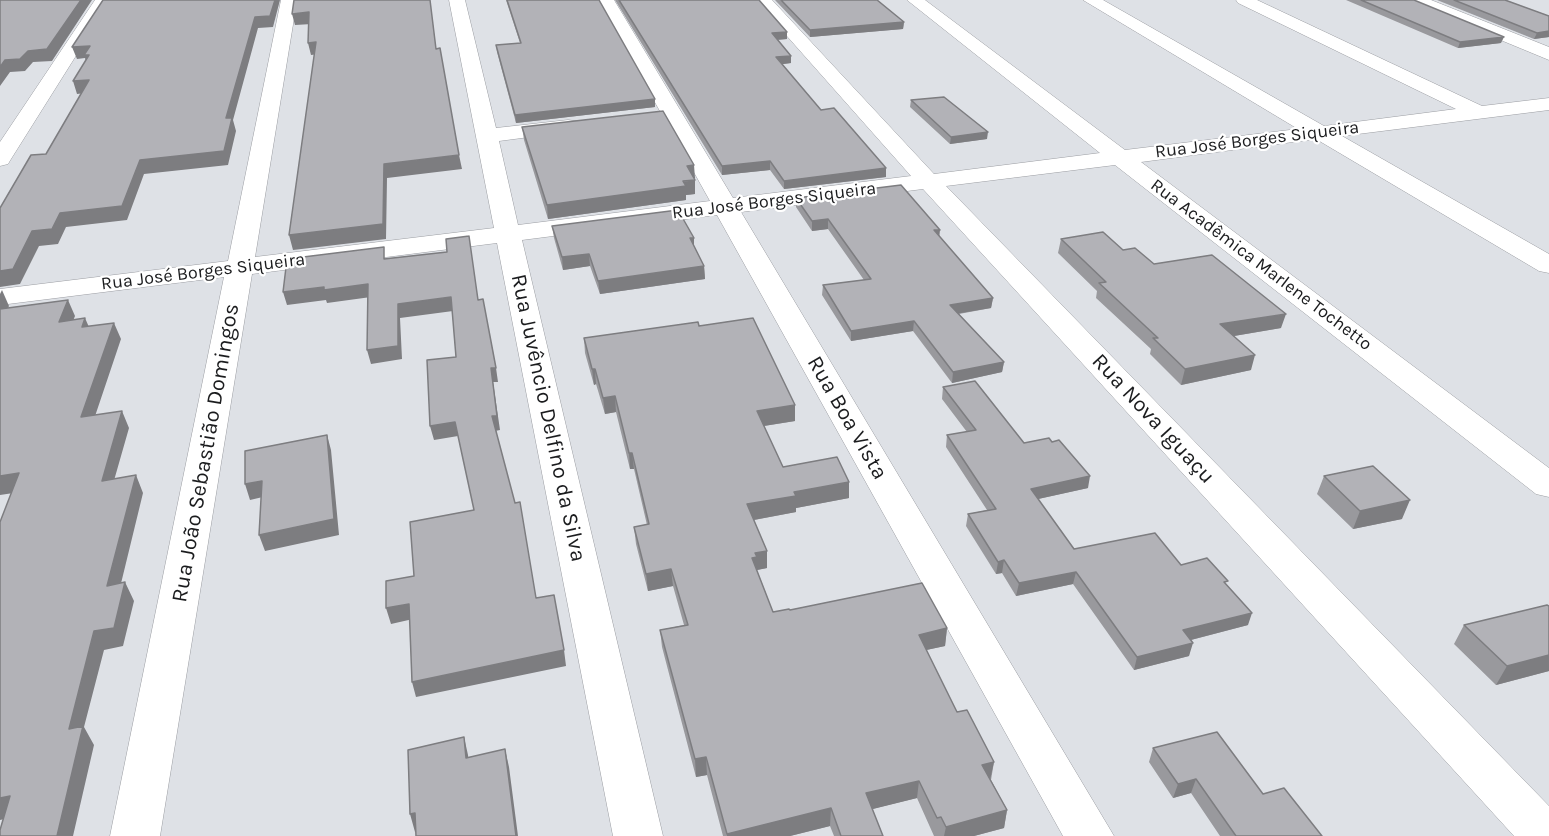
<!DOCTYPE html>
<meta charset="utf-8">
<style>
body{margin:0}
canvas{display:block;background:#dee1e6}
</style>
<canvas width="1549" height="836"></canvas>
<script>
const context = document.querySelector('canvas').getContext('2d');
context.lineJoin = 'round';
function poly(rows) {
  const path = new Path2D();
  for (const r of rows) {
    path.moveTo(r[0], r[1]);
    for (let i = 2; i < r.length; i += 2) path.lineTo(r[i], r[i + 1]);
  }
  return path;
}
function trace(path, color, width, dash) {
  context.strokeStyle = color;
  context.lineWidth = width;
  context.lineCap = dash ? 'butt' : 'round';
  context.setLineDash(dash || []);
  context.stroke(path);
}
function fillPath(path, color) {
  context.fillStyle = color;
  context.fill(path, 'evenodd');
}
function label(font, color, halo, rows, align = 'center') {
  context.font = font + ' Karla,sans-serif';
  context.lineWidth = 4.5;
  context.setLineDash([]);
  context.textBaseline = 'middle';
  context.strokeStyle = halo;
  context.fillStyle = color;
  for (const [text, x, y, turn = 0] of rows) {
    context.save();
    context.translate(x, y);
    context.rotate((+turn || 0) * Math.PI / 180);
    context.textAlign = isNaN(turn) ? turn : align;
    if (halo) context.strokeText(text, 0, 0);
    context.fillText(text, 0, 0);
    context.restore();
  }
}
const street = poly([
 [281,0,297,0,255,257,494,228,449,0,465,0,496,128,568,120,576,121,579,126,576,131,568,132,499,141,518,225,710,201,598,0,614,0,733,198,911,176,755,0,772,0,934,174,1100,153,907,0,925,0,1125,150,1298,129,1083,0,1103,0,1324,126,1456,109,1238,3,1236,0,1257,0,1482,106,1549,98,1549,110,1342,136,1549,254,1549,273,1539,271,1316,139,1141,162,1549,468,1549,497,1536,494,1115,165,946,186,1549,806,1549,836,1514,836,923,189,741,212,1114,836,1063,836,717,215,522,240,663,836,613,836,497,243,252,274,160,836,110,836,224,277,0,305,0,289,228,261,281,0],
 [1409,0,1431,0,1549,47,1549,60,1411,3,1409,0]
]);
const secondary = poly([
 [95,0,111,0,11,159,8,164,0,166,0,142,95,0]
]);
trace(street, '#9b9da2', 1);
trace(secondary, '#9b9da2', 1);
fillPath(street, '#fff');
fillPath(secondary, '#fff');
fillPath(poly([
 [506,0,599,0,655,107,516,123,497,52,496,45,520,43],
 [615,0,759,0,787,32,787,39,778,40,791,56,791,63,782,64,821,110,886,168,886,177,784,189,770,170,722,175],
 [775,0,877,0,904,22,903,29,810,37],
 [1346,0,1414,0,1501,43,1458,48],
 [1437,0,1505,0,1549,16,1549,37,1534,39],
 [911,100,987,139,950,144,910,107],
 [522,127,695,178,694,178,695,194,686,195,686,200,548,219,524,140],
 [796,198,939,236,993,298,991,308,959,314,1004,362,1002,372,952,383,913,331,851,341,822,295,823,285,864,280,828,229,812,231,796,207],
 [552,226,694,247,704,266,705,279,600,294,590,266,563,270,554,238],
 [1061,239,1123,250,1154,264,1281,328,1234,336,1251,370,1181,385,1150,354,1151,349,1096,298,1097,291,1058,253],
 [699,326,795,405,795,421,764,426,783,467,849,482,849,498,796,508,796,512,754,520,767,551,767,568,757,570,773,612,790,610,947,628,945,646,926,650,957,712,994,762,991,780,1007,810,1004,828,974,836,934,836,917,798,872,809,883,836,834,836,830,826,790,836,723,836,707,775,696,777,662,647,660,630,684,625,673,586,648,591,636,544,634,527,647,525,634,469,630,469,616,412,605,414,596,384,594,385,585,353,584,338],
 [943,387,1088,488,1038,499,1074,549,1181,565,1227,585,1248,625,1191,640,1189,656,1134,670,1073,584,1016,596,1002,573,996,574,966,526,968,514,987,510,946,447,947,435,967,432,942,399],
 [1324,476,1402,519,1353,529,1317,494],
 [1549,606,1549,671,1496,685,1454,644,1464,625],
 [1153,748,1263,794,1322,836,1220,836,1191,793,1173,798,1149,762]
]), '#99999d');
fillPath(poly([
 [81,0,92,0,52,61,33,62,25,71,10,72,0,86,0,67,5,60],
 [275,0,280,0,273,27,258,28,233,120,236,131,228,165,144,174,127,220,66,227,58,244,39,246,20,284,0,287,0,271,32,231,140,160,226,118,255,17],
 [309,12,312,24,295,25,292,14],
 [904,22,903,29,810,37,810,30],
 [1549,31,1549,37,1534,39,1537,33],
 [787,32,787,39,772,40,772,33],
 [1504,37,1501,43,1458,48,1460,42],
 [316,42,319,54,311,55,308,43],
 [90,46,88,67,85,58,77,59,72,47],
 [791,56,791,63,776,65,776,57],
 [89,80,94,92,77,94,73,81],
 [655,99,655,107,516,123,515,115],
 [988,132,987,139,950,144,951,137],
 [459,155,462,169,387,178,386,239,293,250,289,235,384,164],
 [770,161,770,170,722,175,722,166],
 [694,165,695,178,687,179,687,166],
 [886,168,886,177,784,189,784,181],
 [695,180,695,194,686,195,686,200,548,219,547,205],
 [828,219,828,229,812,231,812,221],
 [934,230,940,230,939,239],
 [690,238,694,238,694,250],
 [589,254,590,266,563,270,562,257],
 [704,266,705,279,600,294,598,281],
 [368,284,371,297,327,303,326,300,287,305,283,292,324,287],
 [2,290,9,306,0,324,0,294],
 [451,297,453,311,400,318,402,359,371,364,367,350,398,304],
 [993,298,991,308,949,315,950,305],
 [68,300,75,316,66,338,59,322],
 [1286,314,1281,328,1216,339,1220,324],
 [85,318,92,334,82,327],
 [914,321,913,331,851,341,851,331],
 [114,323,121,339,89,434,81,417],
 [1255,355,1251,370,1181,385,1185,369],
 [1004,362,1002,372,952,383,953,372],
 [491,368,496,368,498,382,493,382,500,430,495,431,492,416],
 [592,369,595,369,596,384,594,385],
 [615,396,616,412,605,414,603,398],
 [795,405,795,421,757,427,757,411],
 [122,411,129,428,109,498,102,481],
 [455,422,458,436,434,440,430,426],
 [327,435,331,450,339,535,265,551,259,535],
 [629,453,632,453,634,469,630,469],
 [19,473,27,491,0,495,0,476],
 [136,475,143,493,116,604,107,586],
 [1090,476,1088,488,1029,501,1031,489],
 [262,481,267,496,250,500,245,484],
 [849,482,849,498,796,508,796,512,748,521,747,504,794,492],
 [1410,500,1402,519,1353,529,1360,511],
 [767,551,767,568,757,570,752,558,755,553],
 [1004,560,1002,573,996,574,998,562],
 [671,569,673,586,648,591,646,574],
 [1076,572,1073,584,1016,596,1019,583],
 [125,582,134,601,123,646,104,650,84,727,94,745,73,836,57,836,69,729,94,631],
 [409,604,413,619,391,624,386,608],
 [1252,613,1248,625,1179,643,1183,630],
 [947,628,945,646,917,652,919,635],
 [1193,643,1189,656,1134,670,1137,657],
 [564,650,566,666,416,697,412,682],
 [1549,655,1549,671,1496,685,1507,666],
 [464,737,468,755,470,776,466,758],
 [505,749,509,767,518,836,516,836],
 [706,757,707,775,696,777,695,759],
 [994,762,990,780,982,765],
 [1196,779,1191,793,1173,798,1178,784],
 [919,781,917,798,865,811,866,793],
 [10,796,22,815,0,820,0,798],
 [831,808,830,826,790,836,727,836,727,834],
 [1007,810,1004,828,974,836,944,836,946,827],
 [415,813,421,831,415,832,410,814]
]), '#7d7d80');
const building = poly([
 [0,0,81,0,47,49,28,51,20,59,5,60,0,67,0,0],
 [103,0,275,0,270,16,255,17,226,118,232,118,224,151,140,160,122,206,60,213,52,229,32,231,13,269,0,271,0,208,31,155,46,154,89,80,73,81,89,55,84,55,90,46,72,47,103,0],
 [294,0,430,0,436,49,440,48,459,155,384,164,383,224,289,235,316,42,308,43,309,12,292,14,294,0],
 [507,0,599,0,655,99,515,115,496,45,521,43,507,0],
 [619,0,759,0,787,32,772,33,791,56,776,57,821,110,834,108,886,168,784,181,770,161,722,166,619,0],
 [781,0,877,0,904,22,810,30,781,0],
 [1361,0,1414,0,1504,37,1460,42,1361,0],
 [1454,0,1505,0,1549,16,1549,31,1537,33,1454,0],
 [944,97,988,132,951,137,911,100,944,97],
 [663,111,694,165,687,166,695,180,683,181,686,186,547,205,522,127,663,111],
 [901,185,940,230,934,230,993,298,950,305,1004,362,953,372,914,321,851,331,823,285,871,279,828,219,812,221,796,198,901,185],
 [678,210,694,238,690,238,704,266,598,281,589,254,562,257,552,226,678,210],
 [1103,232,1123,250,1135,248,1154,264,1212,255,1286,314,1220,324,1255,355,1185,369,1153,338,1158,338,1099,283,1106,282,1061,239,1103,232],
 [469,236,478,300,483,299,496,368,491,368,497,416,492,416,515,503,520,502,536,598,554,595,564,650,412,682,409,604,386,608,386,581,414,576,410,522,474,510,455,422,430,426,427,360,456,357,451,297,398,304,398,346,367,350,368,284,324,290,324,287,283,292,287,259,384,247,384,259,447,252,446,239,469,236],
 [68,300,59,322,85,318,82,327,114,323,81,417,122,411,102,481,136,475,107,586,125,582,114,628,94,631,69,729,83,726,57,836,0,836,0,830,10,796,0,798,0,522,19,473,0,476,0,309,68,300],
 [753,318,795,405,757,411,783,467,837,457,849,482,794,492,796,496,747,504,767,551,755,553,757,557,752,558,773,612,789,609,790,610,922,583,947,628,919,635,957,712,967,710,994,762,982,765,1007,810,946,827,941,817,937,818,919,781,866,793,883,836,841,836,831,808,727,834,706,757,695,759,660,630,688,625,671,569,646,574,634,527,649,524,632,453,629,453,615,396,603,398,595,369,592,369,584,338,698,322,699,326,753,318],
 [975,381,1024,443,1049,438,1052,442,1059,440,1090,476,1031,489,1074,549,1155,533,1181,565,1207,558,1228,581,1224,582,1252,613,1183,630,1193,643,1137,657,1076,572,1019,583,1004,560,998,562,968,514,996,509,947,435,976,430,943,387,975,381],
 [327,435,334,519,259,535,262,481,245,484,245,451,327,435],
 [1373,466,1410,500,1360,511,1324,476,1373,466],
 [1547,605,1549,606,1549,655,1507,666,1464,625,1547,605],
 [1217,732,1263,794,1284,788,1322,836,1236,836,1196,779,1178,784,1153,748,1217,732],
 [464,737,466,758,505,749,516,836,416,836,415,813,410,814,408,750,464,737]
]);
fillPath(building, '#b2b2b7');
trace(building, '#7d7d80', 1.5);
label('18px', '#1b1c1e', '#fff', [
 ["Rua José Borges Siqueira",1257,140,-7],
 ["Rua José Borges Siqueira",774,201,-7],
 ["Rua Acadêmica Marlene Tochetto",1261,265,37],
 ["Rua José Borges Siqueira",203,272,-7]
]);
label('22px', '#1b1c1e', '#fff', [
 ["Rua Juvêncio Delfino da Silva",548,418,78],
 ["Rua Boa Vista",847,418,60],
 ["Rua Nova Iguaçu",1153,419,47],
 ["Rua João Sebastião Domingos",206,453,-80]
]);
</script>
